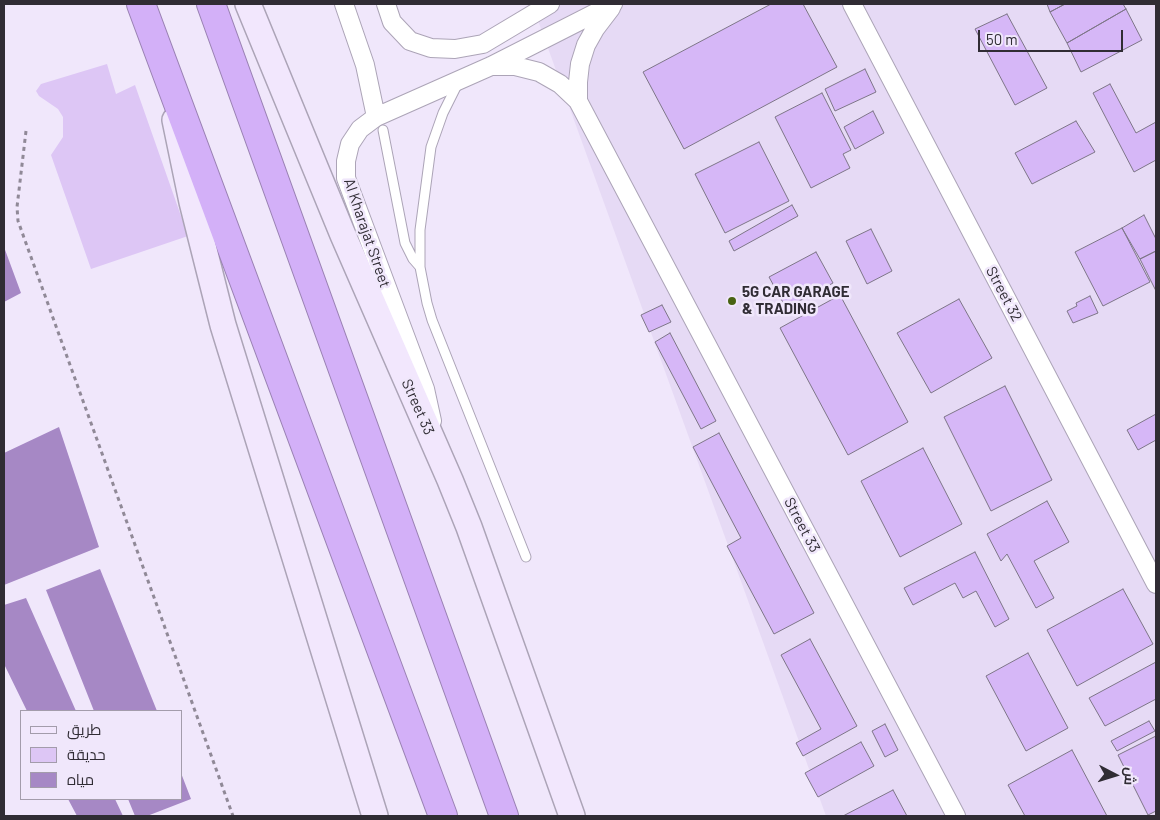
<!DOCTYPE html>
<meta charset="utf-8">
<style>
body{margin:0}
#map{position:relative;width:1160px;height:820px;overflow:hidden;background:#f0e7fb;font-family:Barlow,Cairo,sans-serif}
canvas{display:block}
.frame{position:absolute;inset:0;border:5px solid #302c34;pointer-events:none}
.legend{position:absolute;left:20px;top:710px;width:162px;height:90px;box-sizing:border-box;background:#f0e7fb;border:1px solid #a39cab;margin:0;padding:6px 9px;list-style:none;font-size:15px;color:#302c34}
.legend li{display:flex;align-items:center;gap:10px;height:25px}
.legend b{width:25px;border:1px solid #a39cab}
.north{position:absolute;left:1090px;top:750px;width:50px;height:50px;-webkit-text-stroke:4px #f0e7fb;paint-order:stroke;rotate:95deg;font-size:14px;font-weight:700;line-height:20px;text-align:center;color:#302c34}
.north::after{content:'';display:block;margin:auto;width:18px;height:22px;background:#302c34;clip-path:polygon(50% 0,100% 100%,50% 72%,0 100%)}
.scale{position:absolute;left:978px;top:30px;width:145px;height:22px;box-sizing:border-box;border:2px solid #302c34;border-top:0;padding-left:6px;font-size:15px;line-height:18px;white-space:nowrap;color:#302c34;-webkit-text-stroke:4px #f0e7fb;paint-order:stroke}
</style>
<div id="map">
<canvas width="1160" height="820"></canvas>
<div class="frame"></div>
<ul class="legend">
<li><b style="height:6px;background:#f2e7fd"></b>طريق</li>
<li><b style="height:14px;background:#ddc6f5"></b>حديقة</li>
<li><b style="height:14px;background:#a688c5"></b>مياه</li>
</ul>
<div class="north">ش</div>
<div class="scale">50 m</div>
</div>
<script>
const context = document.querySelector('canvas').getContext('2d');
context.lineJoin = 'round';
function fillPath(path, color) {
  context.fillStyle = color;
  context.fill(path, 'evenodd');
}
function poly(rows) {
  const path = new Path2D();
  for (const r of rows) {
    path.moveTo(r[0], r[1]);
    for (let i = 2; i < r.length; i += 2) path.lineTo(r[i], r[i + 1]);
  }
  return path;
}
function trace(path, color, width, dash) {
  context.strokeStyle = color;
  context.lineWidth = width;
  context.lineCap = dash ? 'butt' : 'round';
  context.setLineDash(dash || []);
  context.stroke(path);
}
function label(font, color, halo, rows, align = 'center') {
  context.font = font + ' Barlow,sans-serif';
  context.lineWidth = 5;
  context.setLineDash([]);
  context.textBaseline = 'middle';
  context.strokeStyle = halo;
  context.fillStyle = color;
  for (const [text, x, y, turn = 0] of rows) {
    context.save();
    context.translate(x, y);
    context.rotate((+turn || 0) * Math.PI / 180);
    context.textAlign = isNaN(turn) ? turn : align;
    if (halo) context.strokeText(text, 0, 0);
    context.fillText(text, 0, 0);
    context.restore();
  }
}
fillPath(poly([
 [532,4,1156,4,1156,816,826,816]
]), '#e6daf5');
fillPath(poly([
 [107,64,116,94,135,85,188,236,91,269,51,155,63,137,63,117,58,109,39,96,36,91,41,84]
]), '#ddc6f5');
fillPath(poly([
 [4,247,21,293,4,302],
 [59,427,99,547,4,585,4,453],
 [100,569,157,711,94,711,46,590],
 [26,598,76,711,27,711,4,664,4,605],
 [181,773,191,799,147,816,135,816,128,799,181,799],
 [68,799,115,799,123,816,77,816]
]), '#a688c5');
const building = poly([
 [771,4,803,4,837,67,684,149,643,72,771,4],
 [1047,4,1065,4,1050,12,1047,4],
 [1065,4,1123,4,1126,9,1067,43,1050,12,1065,4],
 [1126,9,1142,40,1081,72,1067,43,1126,9],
 [1007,14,1047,88,1015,105,975,29,1007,14],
 [865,69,876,92,835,111,825,89,865,69],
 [1110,84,1136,133,1156,122,1156,160,1134,172,1093,93,1110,84],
 [822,93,851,150,843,154,850,168,811,188,775,117,822,93],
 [873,111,884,133,855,149,844,127,873,111],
 [1076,121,1095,152,1032,184,1015,153,1076,121],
 [759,142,789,201,725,233,695,174,759,142],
 [792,205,798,216,734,251,729,241,792,205],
 [1144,215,1156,239,1156,251,1140,259,1122,228,1144,215],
 [1122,228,1150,282,1103,306,1075,252,1122,228],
 [871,229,892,271,867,284,846,241,871,229],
 [1156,251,1156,291,1140,259,1156,251],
 [816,252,833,283,786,308,769,277,816,252],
 [840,295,908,422,848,455,780,328,840,295],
 [1090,296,1098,313,1073,323,1067,311,1077,306,1076,303,1090,296],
 [959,299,992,358,931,393,897,333,959,299],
 [662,305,671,322,649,332,641,315,662,305],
 [670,333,716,421,701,429,655,342,670,333],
 [1005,386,1052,480,991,511,944,417,1005,386],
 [1156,414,1156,440,1138,450,1127,430,1156,414],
 [719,433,814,613,774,634,727,546,741,538,693,447,719,433],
 [923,448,962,524,900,557,861,481,923,448],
 [1047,501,1069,542,1034,561,1054,598,1036,608,1007,554,1001,561,987,534,1047,501],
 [975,552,1009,619,995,627,976,591,963,598,955,583,913,605,904,588,975,552],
 [1123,589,1153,644,1077,686,1047,630,1123,589],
 [810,639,857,726,803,756,796,743,821,729,781,655,810,639],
 [1028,653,1068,728,1026,751,986,676,1028,653],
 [1156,662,1156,699,1105,726,1089,698,1156,662],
 [1149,721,1155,731,1117,751,1111,741,1149,721],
 [885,724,898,750,885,757,872,731,885,724],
 [1156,736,1156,811,1148,815,1118,755,1156,736],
 [861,742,874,766,818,797,805,773,861,742],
 [1072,750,1107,816,1025,816,1008,785,1072,750],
 [893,790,907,816,843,816,893,790]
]);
fillPath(building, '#d6b7f7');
trace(building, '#7e7688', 1);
const lane = poly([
 [458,83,443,113,431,147,420,230,420,267,427,303,432,320,526,557],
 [383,130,405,243,413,259,420,267]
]);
const street = poly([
 [344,4,365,65,376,117],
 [386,4,392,22,410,41,431,48,455,49,483,44,550,4],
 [852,4,1156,584],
 [491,66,515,66,539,72,560,84,578,101,956,816],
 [578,101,578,82,580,64,586,45,595,29,611,8],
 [432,421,425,389,346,178,346,161,350,144,360,129,376,117,491,66,613,4]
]);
const secondary = poly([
 [248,4,343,235,450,480,469,527,572,816],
 [175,120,192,202,223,325,375,816]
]);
const highway = poly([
 [141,4,443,816],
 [211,4,504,816]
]);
trace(lane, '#aca4b7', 11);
trace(street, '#aca4b7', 20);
trace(secondary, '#aca4b7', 28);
trace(highway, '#9a82b3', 30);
trace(poly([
 [26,131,17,207,18,221,233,816]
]), '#908997', 3, [4, 4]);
trace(lane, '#fff', 9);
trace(street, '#fff', 18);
trace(secondary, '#f2e7fd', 25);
trace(highway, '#d3b0f8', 28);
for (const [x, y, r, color] of [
 [732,301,5,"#486212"]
]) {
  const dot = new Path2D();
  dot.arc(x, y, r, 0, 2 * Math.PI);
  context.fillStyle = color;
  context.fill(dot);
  trace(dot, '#f0e7fb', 2);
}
label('15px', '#302c34', '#f0e7fb', [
 ["Al Kharajat Street",367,233,71],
 ["Street 32",1004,294,62],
 ["Street 33",418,407,66],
 ["Street 33",802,525,62]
]);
label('bold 15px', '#302c34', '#f0e7fb', [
 ["5G CAR GARAGE",742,292],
 ["& TRADING",742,309]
], 'left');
</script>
